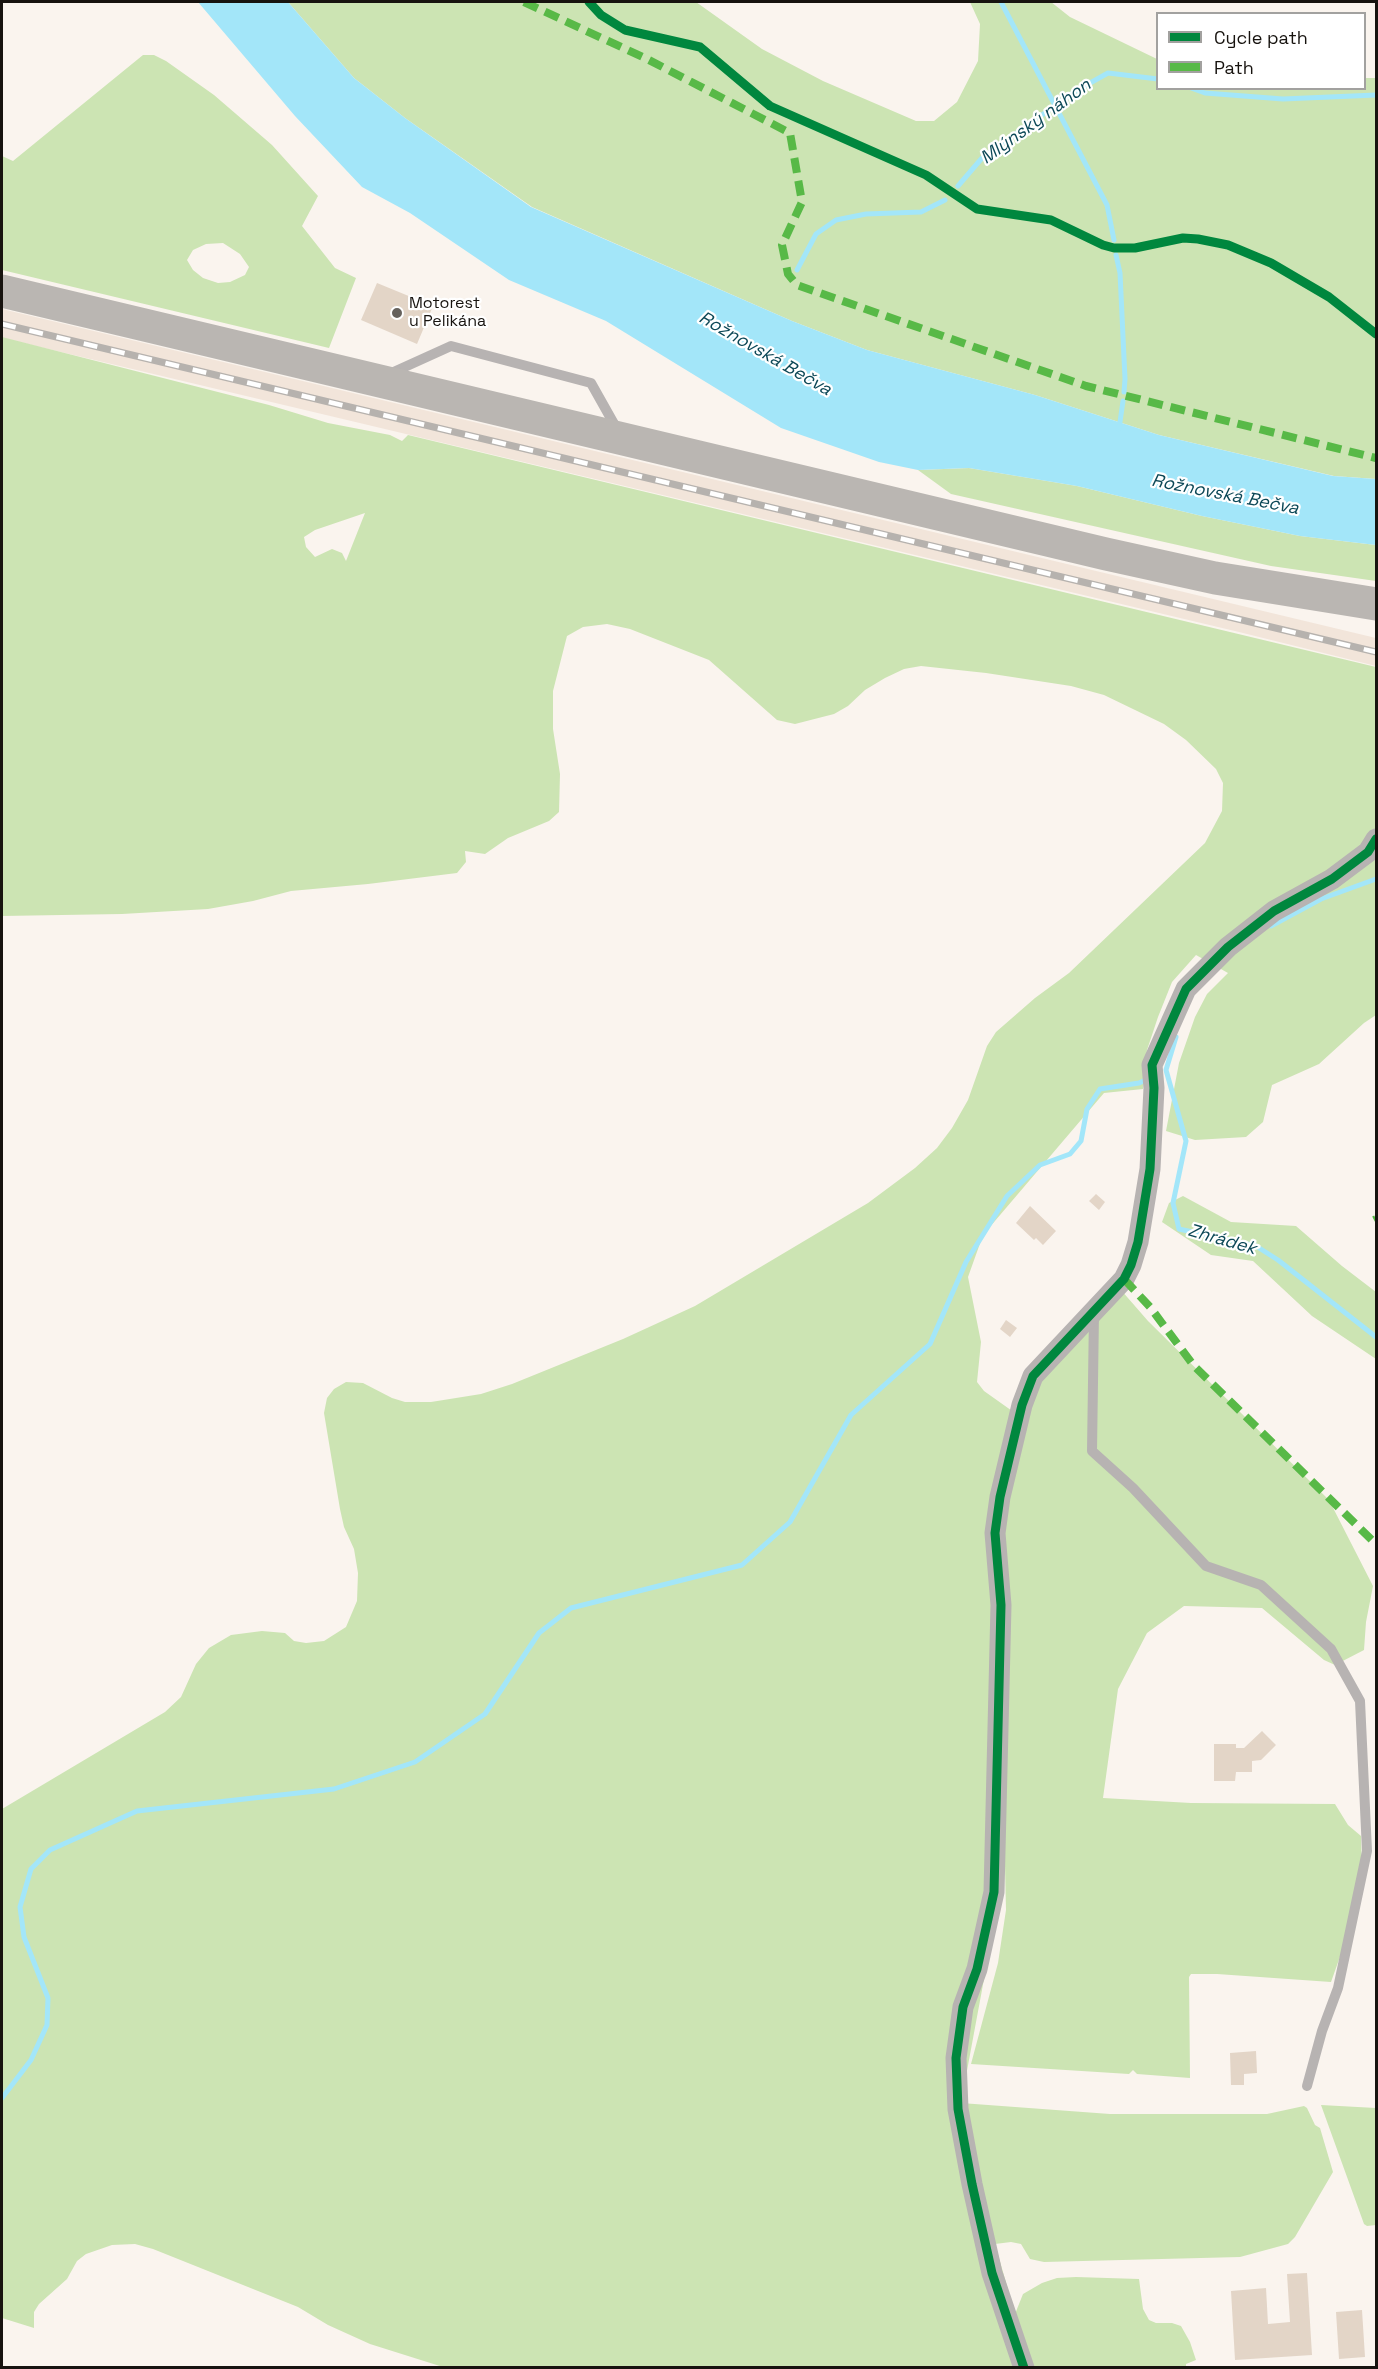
<!DOCTYPE html>
<meta charset="utf-8">
<style>
body{margin:0}
#map{position:relative;width:1378px;height:2369px;overflow:hidden;background:#faf4ee;font-family:"Space Grotesk",sans-serif}
canvas{display:block}
.frame{position:absolute;inset:0;border:3px solid #17130f;pointer-events:none}
.legend{position:absolute;left:1156px;top:12px;width:210px;height:78px;box-sizing:border-box;background:#fff;border:2px solid #a2a19f;margin:0;padding:8px 10px;list-style:none;font-size:18px;color:#17130f}
.legend li{display:flex;align-items:center;gap:12px;height:30px}
.legend b{width:30px;border:2px solid #a2a19f}
</style>
<div id="map">
<canvas width="1378" height="2369"></canvas>
<div class="frame"></div>
<ul class="legend">
<li><b style="height:8px;background:#00873e"></b>Cycle path</li>
<li><b style="height:8px;background:#58b947"></b>Path</li>
</ul>
</div>
<script>
const context = document.querySelector('canvas').getContext('2d');
context.lineJoin = 'round';
function fillPath(path, color) {
  context.fillStyle = color;
  context.fill(path, 'evenodd');
}
function poly(rows) {
  const path = new Path2D();
  for (const r of rows) {
    path.moveTo(r[0], r[1]);
    for (let i = 2; i < r.length; i += 2) path.lineTo(r[i], r[i + 1]);
  }
  return path;
}
function trace(path, color, width, dash) {
  context.strokeStyle = color;
  context.lineWidth = width;
  context.lineCap = dash ? 'butt' : 'round';
  context.setLineDash(dash || []);
  context.stroke(path);
}
function label(font, color, halo, rows, align = 'center') {
  context.font = font + ' "Space Grotesk",sans-serif';
  context.lineWidth = 4.5;
  context.setLineDash([]);
  context.textBaseline = 'middle';
  context.strokeStyle = halo;
  context.fillStyle = color;
  for (const [text, x, y, turn = 0] of rows) {
    context.save();
    context.translate(x, y);
    context.rotate((+turn || 0) * Math.PI / 180);
    context.textAlign = isNaN(turn) ? turn : align;
    if (halo) context.strokeText(text, 0, 0);
    context.fillText(text, 0, 0);
    context.restore();
  }
}
fillPath(poly([
 [2,309,1376,638,1376,666,1239,632,2,338]
]), '#f2e5da');
fillPath(poly([
 [288,2,696,2,762,49,823,81,916,121,934,121,957,102,978,61,980,24,970,2,1051,2,1070,17,1157,59,1158,88,1364,88,1365,78,1376,78,1376,479,1334,476,1159,435,1035,395,867,350,792,321,532,207,405,118,354,78],
 [143,55,154,55,166,61,214,95,272,145,318,196,302,226,335,268,356,278,329,348,2,270,2,156,13,161],
 [223,243,240,254,249,267,245,275,230,282,218,283,203,278,193,270,187,260,193,250,206,244],
 [2,337,269,405,328,423,390,435,402,441,408,435,1376,667,1376,1015,1364,1023,1319,1064,1272,1085,1263,1122,1246,1137,1195,1140,1166,1131,1179,1063,1195,1017,1207,994,1228,973,1196,955,1172,982,1158,1017,1147,1050,1143,1089,1104,1093,983,1235,968,1277,981,1342,977,1382,984,1391,1015,1413,1025,1376,1121,1290,1148,1321,1329,1500,1373,1586,1366,1622,1364,1650,1335,1665,1324,1660,1262,1608,1184,1606,1147,1633,1118,1689,1103,1798,1191,1803,1335,1804,1348,1825,1361,1836,1362,1873,1347,1937,1331,1982,1217,1974,1191,1974,1189,1977,1190,2078,1137,2074,1133,2070,1129,2074,971,2064,998,1963,1006,1910,1005,1866,961,2103,1110,2114,1267,2114,1304,2106,1307,2108,1315,2125,1320,2128,1333,2172,1295,2237,1288,2244,1240,2257,1044,2262,1030,2259,1021,2244,1011,2242,995,2244,1015,2314,1023,2294,1042,2283,1057,2278,1076,2277,1139,2279,1143,2309,1149,2320,1156,2323,1172,2323,1181,2326,1190,2342,1196,2360,1186,2364,1186,2368,443,2367,370,2344,328,2325,298,2307,153,2249,135,2244,112,2245,86,2254,77,2261,67,2279,39,2304,34,2312,34,2328,2,2318,2,1809,165,1712,181,1697,196,1664,209,1648,231,1635,262,1631,285,1633,294,1641,306,1643,324,1641,346,1627,357,1601,358,1573,354,1549,344,1527,340,1509,324,1413,327,1398,334,1389,346,1382,363,1383,392,1398,405,1402,431,1402,481,1394,512,1384,623,1339,695,1306,868,1203,915,1168,937,1148,952,1128,968,1100,987,1046,996,1032,1035,998,1069,973,1205,843,1222,811,1223,783,1216,769,1186,740,1164,724,1104,695,1071,686,986,673,921,666,904,669,885,678,865,690,848,706,834,714,795,724,777,720,709,660,630,629,607,624,583,627,567,636,553,691,553,729,560,774,559,812,549,821,508,838,485,854,465,851,466,862,457,873,368,884,291,891,253,901,208,909,122,914,2,916],
 [365,513,346,561,342,553,332,549,315,557,306,547,304,537,315,530],
 [969,468,1077,486,1202,516,1300,536,1376,545,1376,581,1271,566,951,494,918,470],
 [1183,1196,1231,1222,1296,1226,1342,1266,1376,1292,1376,1359,1312,1316,1253,1261,1211,1255,1162,1222,1169,1203],
 [1321,2105,1376,2108,1376,2225,1367,2226,1364,2224]
]), '#cce4b3');
fillPath(poly([
 [198,2,288,2,354,78,405,118,531,207,792,321,867,350,1035,395,1159,435,1333,476,1376,479,1376,545,1300,536,1202,516,1077,486,969,468,918,470,879,462,781,428,606,321,509,280,410,213,362,187,295,116]
]), '#a3e6f9');
trace(poly([
 [1001,2,1107,205,1114,240],
 [1191,88,1205,93,1283,99,1376,95],
 [958,186,982,158,1074,92,1108,73,1158,79],
 [1116,255,1120,273,1125,379,1124,392],
 [797,270,816,234,836,220,866,214,921,212,945,200],
 [1119,429,1123,401],
 [1271,926,1321,899,1376,879],
 [1176,1037,1166,1070,1186,1141,1173,1203,1179,1229,1256,1246,1278,1260,1376,1337],
 [2,2098,31,2060,47,2025,48,1998,24,1937,20,1907,31,1869,50,1850,137,1811,334,1789,415,1762,485,1714,539,1633,571,1608,742,1565,790,1522,851,1415,930,1344,966,1262,1007,1196,1040,1165,1070,1154,1081,1141,1087,1109,1100,1089,1139,1083,1148,1079]
]), '#a3e6f9', 5);
fillPath(poly([
 [377,283,433,306,417,344,361,320],
 [1096,1194,1105,1202,1099,1210,1089,1201],
 [1030,1206,1056,1231,1043,1245,1036,1238,1034,1240,1016,1223],
 [1006,1320,1017,1328,1010,1337,1000,1329],
 [1262,1731,1276,1745,1261,1760,1252,1761,1252,1772,1236,1772,1235,1781,1214,1781,1214,1744,1236,1744,1236,1748,1244,1748],
 [1256,2051,1257,2073,1244,2074,1244,2085,1231,2085,1230,2053],
 [1307,2273,1312,2355,1235,2360,1231,2291,1266,2288,1268,2324,1290,2322,1287,2274],
 [1362,2310,1365,2357,1339,2359,1336,2312]
]), '#e3d5c7');
trace(poly([
 [387,375,451,346,591,383,618,431],
 [1094,1313,1092,1451,1133,1488,1206,1566,1261,1585,1331,1649,1360,1701,1367,1851,1338,1988,1322,2031,1307,2086]
]), '#b7b3b2', 10);
trace(poly([
 [1024,2368,992,2273,972,2184,958,2109,956,2058,963,2007,977,1969,994,1892,1001,1605,995,1533,1000,1497,1022,1405,1033,1376,1124,1279,1131,1265,1138,1242,1150,1169,1154,1088,1152,1065,1186,989,1228,947,1274,911,1332,879,1368,852,1376,839]
]), '#b7b3b2', 21);
trace(poly([
 [2,291,1106,554,1215,578,1376,604]
]), '#bab6b2', 33);
const rail = poly([
 [2,324,1376,652]
]);
trace(rail, '#b6b2ae', 7);
trace(rail, '#fff', 4.5, [14]);
trace(poly([
 [524,2,647,59,790,133,802,202,782,245,788,274,797,285,1086,386,1376,458],
 [1374,1220,1376,1219],
 [1124,1279,1150,1307,1194,1366,1376,1544]
]), '#58b947', 8, [15, 8]);
trace(poly([
 [589,2,601,15,625,30,700,47,770,106,926,175,977,209,1051,220,1103,245,1114,248,1135,248,1183,238,1198,239,1228,245,1271,263,1329,297,1376,334],
 [1024,2368,992,2273,972,2184,958,2109,956,2058,963,2007,977,1969,994,1892,1001,1605,995,1533,1000,1497,1022,1405,1033,1376,1124,1279,1131,1265,1138,1242,1150,1169,1154,1088,1152,1065,1186,989,1228,947,1274,911,1332,879,1368,852,1376,839]
]), '#00873e', 9);
for (const [x, y, r, color] of [
 [397,313,6,"#66625d"]
]) {
  const dot = new Path2D();
  dot.arc(x, y, r, 0, 2 * Math.PI);
  context.fillStyle = color;
  context.fill(dot);
  trace(dot, '#fff', 2);
}
label('16px', '#17130f', '#fff', [
 ["Motorest",409,304],
 ["u Pelikána",409,322]
], 'left');
label('italic 18px', '#0c4857', '#fff', [
 ["Mlýnský náhon",1036,122,-36],
 ["Rožnovská Bečva",765,354,30],
 ["Rožnovská Bečva",1225,495,11],
 ["Zhrádek",1222,1240,16]
]);
</script>
